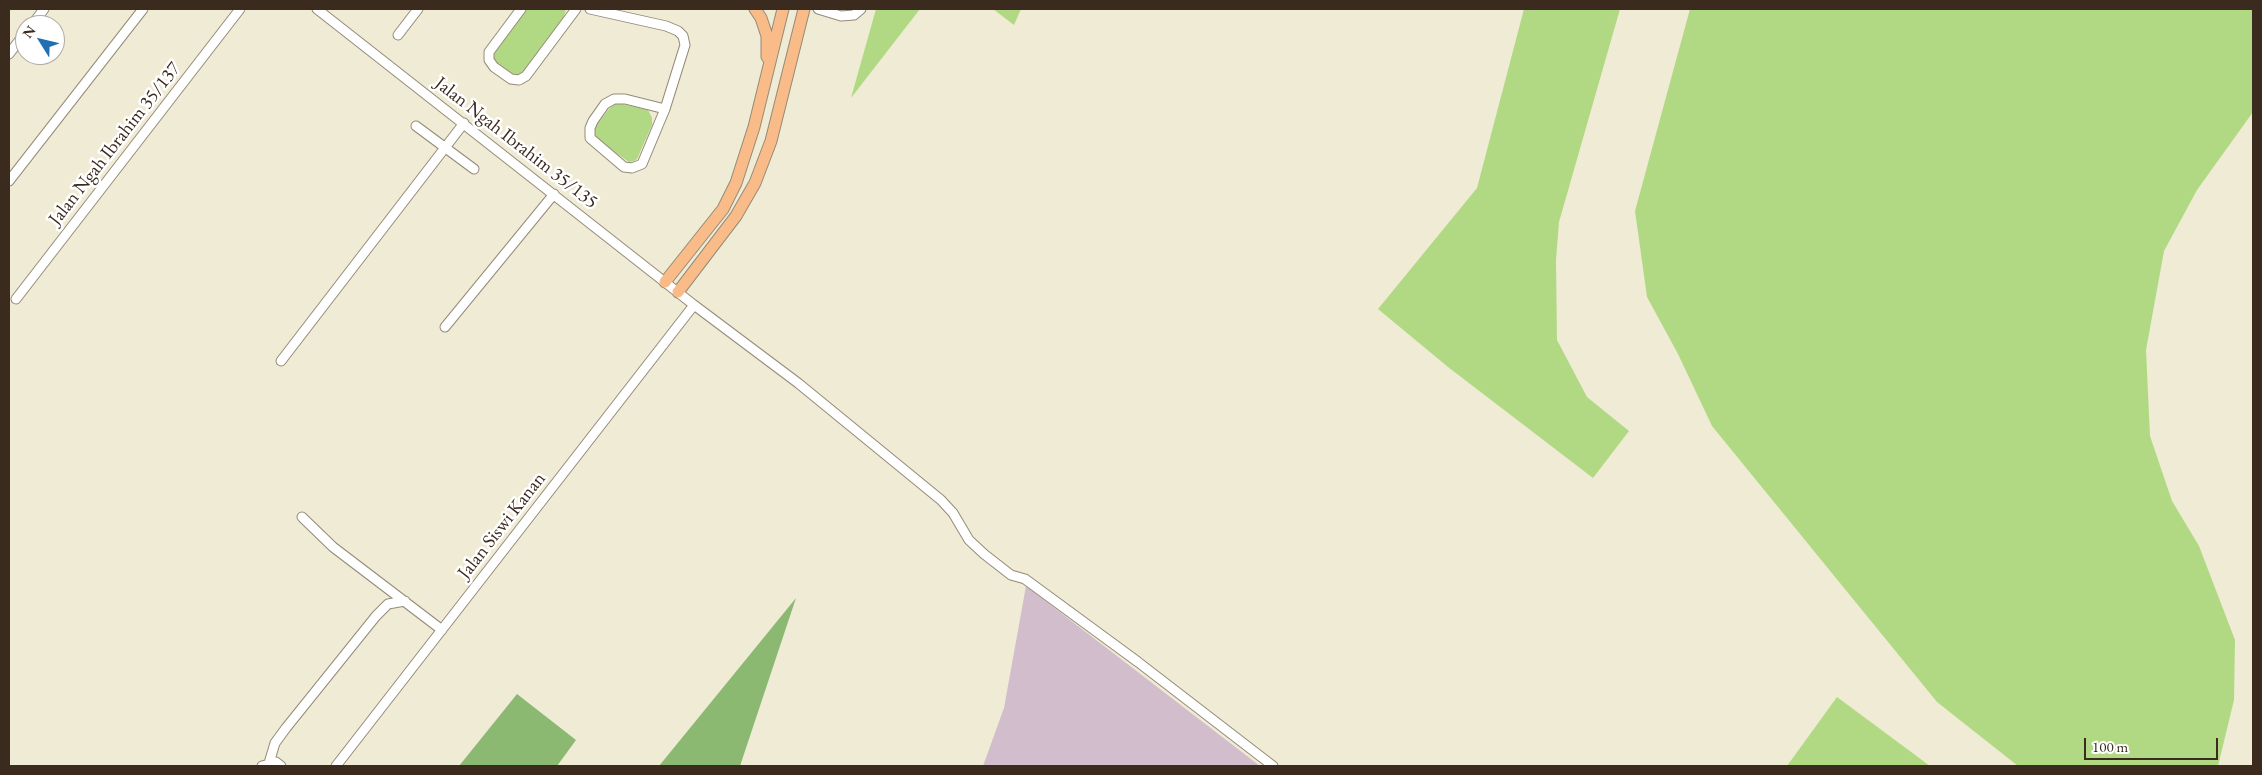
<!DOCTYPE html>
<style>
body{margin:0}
#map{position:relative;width:2262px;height:775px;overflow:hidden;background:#efebd4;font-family:"EB Garamond",serif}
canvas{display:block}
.frame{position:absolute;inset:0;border:10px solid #3b2a1e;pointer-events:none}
.north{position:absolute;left:15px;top:15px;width:50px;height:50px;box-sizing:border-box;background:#fff;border:1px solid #b1aaa5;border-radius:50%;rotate:306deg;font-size:14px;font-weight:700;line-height:20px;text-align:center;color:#3b2a1e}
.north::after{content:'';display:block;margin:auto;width:18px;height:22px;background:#1f6fb2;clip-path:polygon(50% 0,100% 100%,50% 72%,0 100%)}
.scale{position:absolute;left:2084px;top:738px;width:134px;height:22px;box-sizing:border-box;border:2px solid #3b2a1e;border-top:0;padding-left:6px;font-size:15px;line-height:18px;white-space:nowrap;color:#3b2a1e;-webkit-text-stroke:4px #fff;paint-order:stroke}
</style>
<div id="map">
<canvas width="2262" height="775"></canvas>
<div class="frame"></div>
<div class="north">N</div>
<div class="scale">100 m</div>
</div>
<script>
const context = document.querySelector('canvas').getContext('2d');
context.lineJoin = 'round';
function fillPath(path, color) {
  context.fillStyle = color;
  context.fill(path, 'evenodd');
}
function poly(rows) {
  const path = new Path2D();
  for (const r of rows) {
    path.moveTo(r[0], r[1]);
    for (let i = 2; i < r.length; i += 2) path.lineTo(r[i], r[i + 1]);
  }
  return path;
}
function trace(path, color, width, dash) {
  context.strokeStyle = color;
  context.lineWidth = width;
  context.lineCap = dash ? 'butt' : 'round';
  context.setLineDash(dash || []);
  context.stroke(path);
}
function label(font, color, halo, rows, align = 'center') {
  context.font = font + ' "EB Garamond",serif';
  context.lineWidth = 5;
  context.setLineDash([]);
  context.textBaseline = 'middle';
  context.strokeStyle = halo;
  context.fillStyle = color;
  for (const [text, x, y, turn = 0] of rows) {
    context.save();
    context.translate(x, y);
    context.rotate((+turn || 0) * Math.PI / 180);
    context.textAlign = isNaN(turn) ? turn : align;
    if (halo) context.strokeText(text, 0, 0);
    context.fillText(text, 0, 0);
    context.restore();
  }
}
fillPath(poly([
 [1026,586,1260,766,983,766,1004,708]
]), '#d1bdcb');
fillPath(poly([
 [526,9,566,9,564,17,523,73,517,76,510,75,497,65,493,59,494,52],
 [876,9,920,9,851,98],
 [993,9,1021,9,1014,25],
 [1524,9,1620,9,1559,222,1556,260,1557,340,1587,397,1629,431,1593,478,1448,367,1378,309,1477,188],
 [1690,9,2253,9,2253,112,2197,190,2164,251,2146,350,2150,436,2172,501,2199,546,2235,640,2234,700,2218,766,2018,766,1937,702,1712,426,1678,354,1647,297,1635,211],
 [618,103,648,110,652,118,652,125,637,159,634,161,629,162,597,140,594,133,594,128,613,104],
 [1837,697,1930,766,1787,766]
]), '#b1d984');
fillPath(poly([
 [796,598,740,766,659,766],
 [517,694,576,740,557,766,459,766]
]), '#8cb972');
const minor = poly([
 [317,9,694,305,798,383,941,500,953,513,969,540,984,554,1011,575,1025,579,1138,662,1273,766],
 [521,9,489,52,489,60,494,67,511,79,519,80,526,76,576,9],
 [590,9,666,26,678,31,683,36,685,45,665,109,642,164,632,168,624,167,590,138,590,128,593,121,605,104,614,99,625,99,665,109],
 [818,9,841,16,854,15,861,9],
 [32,25,44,9],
 [398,35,418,9],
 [9,54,25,33],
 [416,126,474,169],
 [9,181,143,9],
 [16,299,240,9],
 [445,327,554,194],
 [281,361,464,123],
 [302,517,333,547,442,630],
 [269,763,275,743,286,728,376,616,388,604,405,601],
 [262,766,276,762,281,766],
 [336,766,694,305]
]);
const major = poly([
 [755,9,761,18,767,36,767,57],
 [665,282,723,209,736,183,754,127,783,9],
 [678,292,736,216,755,183,771,141,804,9]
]);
trace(minor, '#958a79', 11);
trace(major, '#958a79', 13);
trace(minor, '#fff', 9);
trace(major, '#f9bc89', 11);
label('19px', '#3b2a1e', '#fff', [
 ["Jalan Ngah Ibrahim 35/135",516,143,38],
 ["Jalan Ngah Ibrahim 35/137",115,144,-52],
 ["Jalan Siswi Kanan",502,526,-52]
]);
</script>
